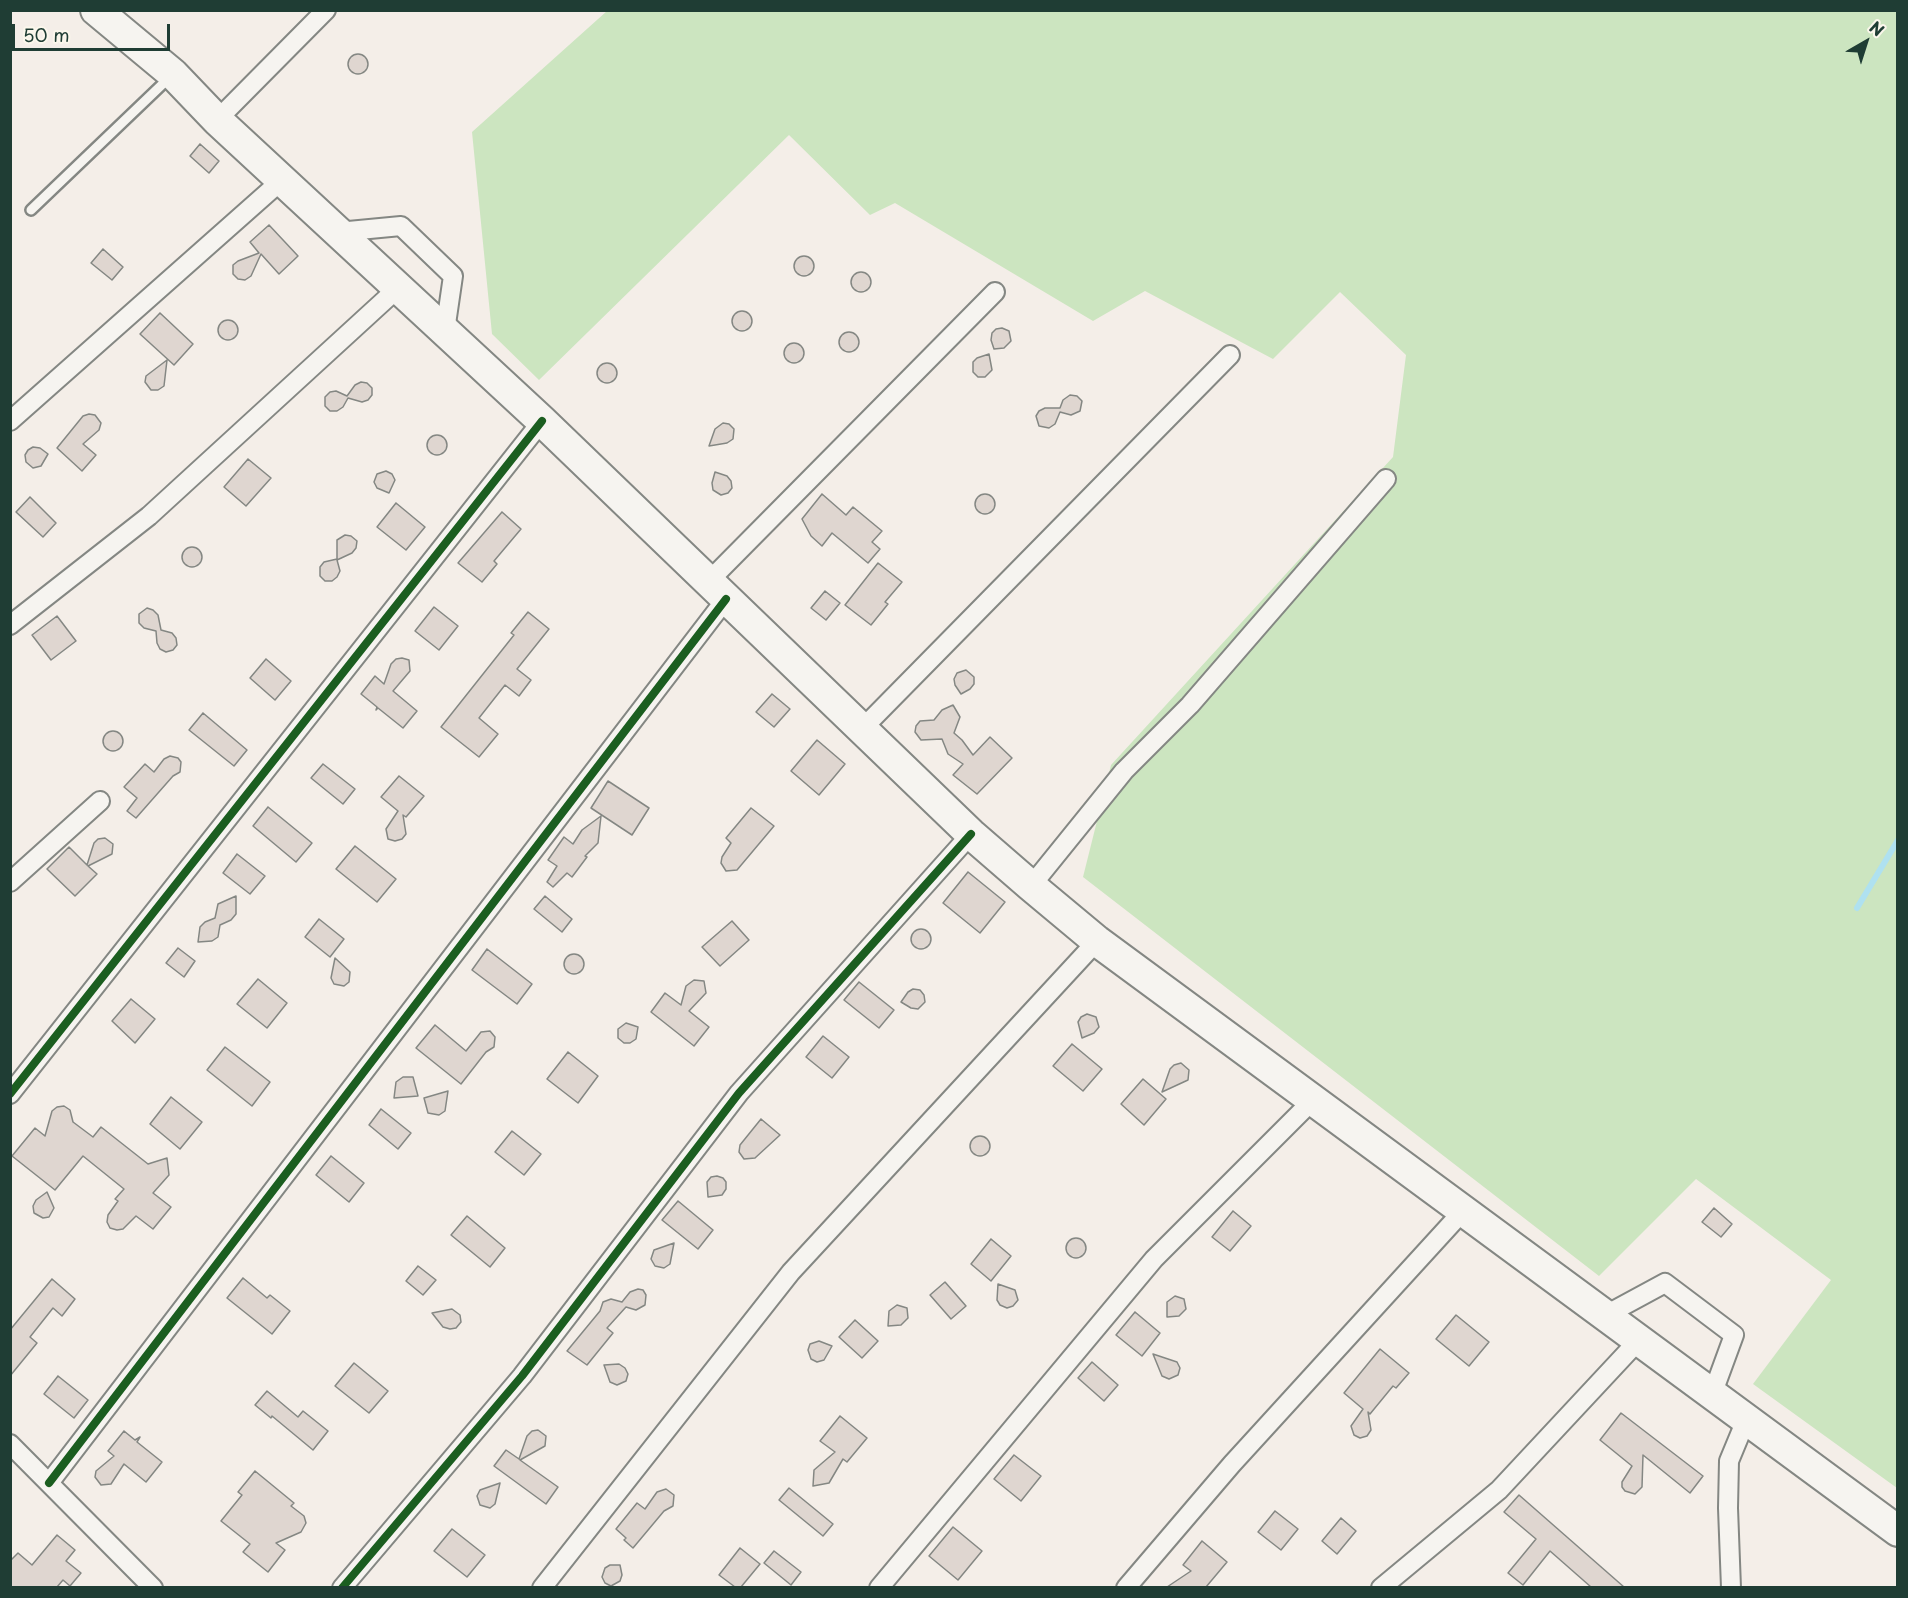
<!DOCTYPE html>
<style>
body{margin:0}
#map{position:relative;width:1908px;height:1598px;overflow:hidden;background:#f4eee8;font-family:"Playpen Sans",sans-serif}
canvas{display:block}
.frame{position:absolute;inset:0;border:12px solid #1f3d34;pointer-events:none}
.north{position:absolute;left:1836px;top:12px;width:60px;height:60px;-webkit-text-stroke:4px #fbf7ec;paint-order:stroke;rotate:39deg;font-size:16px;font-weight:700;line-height:24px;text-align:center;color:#1f3d34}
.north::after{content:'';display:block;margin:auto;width:21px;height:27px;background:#1f3d34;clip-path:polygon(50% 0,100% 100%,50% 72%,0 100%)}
.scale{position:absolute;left:12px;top:24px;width:158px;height:27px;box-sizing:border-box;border:3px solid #1f3d34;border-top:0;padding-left:8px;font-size:18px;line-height:21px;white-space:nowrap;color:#1f3d34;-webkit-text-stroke:4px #fbf7ec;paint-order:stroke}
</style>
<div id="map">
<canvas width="1908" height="1598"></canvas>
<div class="frame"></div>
<div class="north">N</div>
<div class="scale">50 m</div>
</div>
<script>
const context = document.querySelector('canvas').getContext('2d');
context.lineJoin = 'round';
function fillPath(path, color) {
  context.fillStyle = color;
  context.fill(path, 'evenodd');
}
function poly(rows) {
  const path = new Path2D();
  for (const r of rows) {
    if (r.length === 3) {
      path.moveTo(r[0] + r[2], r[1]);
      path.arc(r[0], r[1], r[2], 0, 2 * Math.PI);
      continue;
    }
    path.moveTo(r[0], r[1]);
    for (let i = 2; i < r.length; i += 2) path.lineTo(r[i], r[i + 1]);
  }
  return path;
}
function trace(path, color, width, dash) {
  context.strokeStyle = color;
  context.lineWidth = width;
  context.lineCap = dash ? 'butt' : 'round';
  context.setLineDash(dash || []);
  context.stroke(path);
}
fillPath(poly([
 [607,11,1897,11,1897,1488,1753,1384,1831,1280,1696,1179,1599,1276,1083,877,1111,765,1393,457,1406,355,1340,292,1273,359,1145,291,1093,321,895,203,870,215,789,135,539,380,492,334,472,132]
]), '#cce5c0');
trace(poly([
 [1857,908,1898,840]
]), '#afe1f0', 6);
const building = poly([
 [358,64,10],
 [200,144,219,161,209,173,190,156,200,144],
 [269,225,298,256,279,274,261,254,251,276,245,280,238,279,233,274,233,265,238,261,259,253,250,242,269,225],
 [103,249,123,267,112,280,91,263,103,249],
 [804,266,10],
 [861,282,10],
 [742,321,10],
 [160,313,193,344,174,365,140,334,160,313],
 [228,330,10],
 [1002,328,1009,331,1011,341,1004,348,994,349,991,340,992,333,996,329,1002,328],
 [849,342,10],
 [794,353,10],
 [989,354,992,370,985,377,978,377,973,372,973,362,977,358,989,354],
 [167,360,164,386,158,390,151,390,145,382,146,376,167,360],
 [607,373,10],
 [361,382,367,383,372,388,372,395,368,400,362,402,348,398,343,407,337,411,330,411,325,406,325,397,330,392,336,391,347,396,355,385,361,382],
 [1070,395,1077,396,1082,401,1080,411,1071,415,1060,412,1055,424,1049,428,1039,426,1036,416,1039,411,1045,408,1060,408,1063,400,1070,395],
 [89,414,95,415,101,423,99,430,83,444,96,455,82,471,57,448,83,416,89,414],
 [723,423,729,424,734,429,733,439,727,443,709,446,715,429,723,423],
 [437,445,10],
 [33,447,40,448,48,454,41,466,33,468,26,462,25,455,28,450,33,447],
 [248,459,271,478,246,506,224,487,248,459],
 [386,471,392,474,395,480,389,493,377,488,374,482,377,474,386,471],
 [715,472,727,476,731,481,732,488,728,493,721,495,713,490,712,483,715,472],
 [985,504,10],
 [822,494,846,515,853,507,882,531,872,542,880,549,868,563,832,533,822,546,811,536,802,519,822,494],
 [30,497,56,523,43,537,16,512,30,497],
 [396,503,425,527,406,550,377,527,396,503],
 [502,512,521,529,494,561,497,564,482,582,458,563,502,512],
 [345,535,351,536,357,541,356,548,352,553,337,560,340,571,337,577,332,581,325,581,320,576,320,567,324,562,337,559,337,540,345,535],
 [192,557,10],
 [878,563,902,582,885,602,888,604,871,625,845,605,878,563],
 [825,591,840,603,826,620,811,608,825,591],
 [434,607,458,626,439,650,415,631,434,607],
 [147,608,153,610,158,615,161,630,172,633,176,638,177,645,173,650,166,652,160,649,157,643,156,631,144,628,139,623,139,614,147,608],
 [528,612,549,629,517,669,531,680,519,696,505,685,479,718,498,734,479,757,441,727,514,635,511,633,528,612],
 [57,616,76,641,51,660,32,635,57,616],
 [402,658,409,660,410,671,393,691,417,711,403,728,378,708,376,710,377,707,361,694,375,676,384,684,391,664,396,659,402,658],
 [266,659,291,681,275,700,250,678,266,659],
 [966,670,974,677,974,684,970,689,961,694,955,685,954,679,957,673,966,670],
 [772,694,790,709,774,727,756,712,772,694],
 [953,705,960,717,954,733,962,740,973,755,990,737,1012,758,977,794,953,775,963,764,948,754,942,739,921,740,915,732,916,726,920,721,934,720,942,710,953,705],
 [203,713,247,750,234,766,189,730,203,713],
 [113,741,10],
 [817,740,845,764,819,795,791,771,817,740],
 [170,756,178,758,181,762,180,772,173,776,136,818,127,811,137,798,124,787,145,764,154,772,164,759,170,756],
 [323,764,355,789,343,804,311,778,323,764],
 [399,776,424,796,406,817,403,815,406,834,402,839,395,841,388,839,386,829,398,811,381,797,399,776],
 [608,781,649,808,632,835,591,808,608,781],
 [268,807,312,843,296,862,253,826,268,807],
 [751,808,774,826,737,870,726,871,721,863,722,857,731,843,726,838,751,808],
 [601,816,598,843,585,856,587,857,572,877,567,873,553,887,547,882,557,866,548,860,564,837,573,844,582,830,601,816],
 [105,838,113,844,112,854,88,866,97,874,75,896,47,869,69,847,87,865,94,843,98,839,105,838],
 [355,846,396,879,377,902,336,869,355,846],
 [237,854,265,876,250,894,223,873,237,854],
 [968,872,1005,902,980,933,943,903,968,872],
 [236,896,236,914,231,920,220,925,218,937,212,941,198,942,200,927,205,922,215,918,218,904,236,896],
 [545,896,572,919,562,932,534,909,545,896],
 [319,919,344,939,330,957,305,937,319,919],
 [732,921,749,940,720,966,702,947,732,921],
 [921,939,10],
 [178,948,195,961,184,977,166,963,178,948],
 [487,949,532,984,517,1004,472,970,487,949],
 [574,964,10],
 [335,958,350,972,349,982,344,986,334,984,331,978,335,958],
 [258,979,287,1003,267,1028,237,1004,258,979],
 [694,980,704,981,706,993,689,1011,709,1027,694,1046,651,1012,665,993,681,1005,686,986,694,980],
 [859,982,894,1010,879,1028,844,1000,859,982],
 [913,989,920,990,924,995,925,1002,918,1009,911,1008,901,1002,908,992,913,989],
 [131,999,155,1019,135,1043,112,1021,131,999],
 [1087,1014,1096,1017,1099,1027,1094,1033,1082,1038,1078,1022,1081,1017,1087,1014],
 [626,1023,638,1027,636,1039,630,1043,624,1043,618,1038,618,1029,626,1023],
 [435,1025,466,1051,481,1032,490,1031,495,1037,494,1047,486,1052,461,1084,416,1048,435,1025],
 [823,1036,849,1057,832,1078,806,1057,823,1036],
 [1072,1044,1102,1069,1083,1091,1053,1066,1072,1044],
 [225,1047,270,1082,252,1106,207,1070,225,1047],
 [568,1052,598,1076,578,1103,547,1079,568,1052],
 [1181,1063,1189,1070,1188,1080,1162,1092,1170,1069,1174,1065,1181,1063],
 [403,1077,413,1077,418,1096,394,1098,396,1082,403,1077],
 [1143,1079,1166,1099,1144,1125,1121,1104,1143,1079],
 [448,1091,445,1111,439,1115,428,1113,424,1098,448,1091],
 [171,1097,202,1122,180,1149,150,1124,171,1097],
 [64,1106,70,1110,73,1122,93,1137,101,1127,148,1164,167,1158,169,1175,153,1193,171,1207,153,1229,136,1216,123,1229,117,1230,110,1228,107,1222,108,1215,118,1201,115,1199,124,1189,83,1156,55,1190,12,1156,35,1128,45,1136,52,1111,57,1107,64,1106],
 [381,1109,411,1133,398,1149,369,1125,381,1109],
 [761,1119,780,1135,755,1158,744,1159,739,1152,740,1145,761,1119],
 [512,1131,541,1154,524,1175,495,1152,512,1131],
 [980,1146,10],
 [331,1156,364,1183,349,1202,316,1175,331,1156],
 [717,1176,723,1178,726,1182,726,1189,722,1195,708,1197,707,1182,711,1177,717,1176],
 [47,1192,54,1208,49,1217,43,1218,34,1213,33,1206,36,1200,47,1192],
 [678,1201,713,1230,698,1249,662,1220,678,1201],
 [1714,1208,1732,1224,1721,1237,1702,1222,1714,1208],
 [1233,1211,1251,1226,1230,1251,1212,1237,1233,1211],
 [467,1216,505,1248,490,1267,451,1235,467,1216],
 [1076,1248,10],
 [991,1239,1011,1256,991,1281,971,1264,991,1239],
 [674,1243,670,1264,664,1268,655,1266,651,1259,654,1250,674,1243],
 [418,1266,436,1280,423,1295,406,1281,418,1266],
 [243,1278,267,1298,270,1295,290,1311,272,1334,227,1298,243,1278],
 [52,1279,75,1299,62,1316,53,1308,30,1337,37,1343,10,1376,10,1330,52,1279],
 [945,1282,966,1306,951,1319,930,1295,945,1282],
 [998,1284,1015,1290,1018,1300,1013,1306,1007,1308,1000,1305,997,1300,998,1284],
 [638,1289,643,1290,646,1295,645,1305,636,1310,626,1307,607,1328,613,1333,587,1365,567,1351,600,1311,603,1302,611,1299,622,1302,630,1292,638,1289],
 [1175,1296,1184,1299,1186,1309,1179,1316,1167,1317,1167,1302,1175,1296],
 [897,1305,907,1308,908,1318,901,1325,888,1326,889,1311,897,1305],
 [452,1309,460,1315,461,1322,456,1328,450,1329,443,1327,432,1313,452,1309],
 [1135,1312,1160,1333,1142,1356,1116,1335,1135,1312],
 [1456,1315,1489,1342,1469,1366,1436,1339,1456,1315],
 [855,1320,878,1341,862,1358,839,1337,855,1320],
 [819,1341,832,1346,824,1360,817,1362,811,1359,808,1350,810,1344,819,1341],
 [1380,1349,1409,1373,1396,1388,1393,1386,1370,1414,1368,1412,1371,1430,1367,1436,1360,1438,1354,1435,1351,1426,1363,1409,1344,1393,1380,1349],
 [1153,1354,1177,1362,1180,1368,1178,1375,1169,1379,1162,1376,1153,1354],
 [1092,1362,1118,1385,1104,1401,1078,1378,1092,1362],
 [354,1363,388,1391,369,1413,335,1386,354,1363],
 [619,1364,625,1368,628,1374,626,1381,617,1385,610,1382,604,1365,619,1364],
 [58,1376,88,1400,74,1418,44,1394,58,1376],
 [267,1391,298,1417,303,1411,328,1431,313,1450,272,1416,271,1418,255,1405,267,1391],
 [1621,1413,1703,1476,1690,1493,1643,1455,1642,1487,1635,1494,1625,1491,1622,1487,1622,1482,1632,1466,1600,1440,1621,1413],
 [840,1416,867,1438,847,1462,843,1459,829,1483,813,1486,814,1470,835,1452,820,1441,840,1416],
 [538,1430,546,1436,545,1446,520,1460,558,1487,546,1504,494,1466,506,1450,519,1459,527,1436,532,1431,538,1430],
 [124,1431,135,1440,140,1437,137,1442,162,1462,146,1482,124,1464,111,1484,101,1485,95,1477,96,1471,114,1456,108,1451,124,1431],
 [1014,1455,1041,1476,1021,1501,994,1479,1014,1455],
 [255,1471,294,1503,291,1506,304,1516,306,1523,301,1532,276,1543,285,1550,268,1572,243,1552,250,1544,221,1521,242,1495,238,1492,255,1471],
 [500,1483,495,1504,490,1508,480,1505,477,1496,480,1490,500,1483],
 [789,1488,833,1524,823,1536,779,1500,789,1488],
 [666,1489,674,1495,673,1506,664,1511,633,1548,624,1540,626,1538,616,1529,637,1503,645,1509,657,1492,666,1489],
 [1519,1495,1624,1587,1591,1587,1550,1551,1523,1585,1508,1573,1536,1539,1504,1512,1519,1495],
 [1275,1511,1298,1529,1281,1550,1258,1532,1275,1511],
 [1341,1518,1356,1531,1337,1554,1322,1541,1341,1518],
 [953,1527,982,1551,958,1580,929,1556,953,1527],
 [452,1529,485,1555,467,1577,434,1551,452,1529],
 [57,1535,75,1550,66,1561,81,1573,70,1586,63,1580,57,1587,10,1587,10,1561,18,1553,32,1565,57,1535],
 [1202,1541,1227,1562,1206,1587,1167,1587,1191,1571,1183,1565,1202,1541],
 [740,1548,760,1564,741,1587,735,1587,719,1575,740,1548],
 [774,1551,801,1572,791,1585,764,1563,774,1551],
 [610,1565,620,1565,622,1575,620,1581,611,1586,605,1583,602,1577,605,1568,610,1565]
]);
fillPath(building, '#dfd6d0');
trace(building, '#848783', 1.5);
const service = poly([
 [31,210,171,76]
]);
const minor = poly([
 [217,120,326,10],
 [338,232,401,226,453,276,445,331],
 [10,421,282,180],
 [708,582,995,292],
 [10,625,149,516,398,288],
 [863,728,1230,355],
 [10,882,100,801],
 [1031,886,1124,771,1190,705,1386,479],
 [10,1094,542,421],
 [1604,1316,1665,1283,1734,1335,1712,1395],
 [10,1444,153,1588],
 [49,1483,726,599],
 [342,1588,522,1376,739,1093,971,834],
 [542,1588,791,1272,1097,941],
 [879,1588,1154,1259,1313,1100],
 [1126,1588,1232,1464,1463,1211],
 [1381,1588,1499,1490,1638,1341],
 [1731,1588,1728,1508,1729,1461,1746,1420]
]);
const primary = poly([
 [96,10,173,74,217,120,542,421,971,834,1031,886,1097,941,1898,1531]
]);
trace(service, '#848783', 14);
trace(minor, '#848783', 22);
trace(primary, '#848783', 34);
trace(service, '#f6f4f0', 9);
trace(minor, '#f6f4f0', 18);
trace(primary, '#f6f4f0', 30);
trace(poly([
 [10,1094,542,421],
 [49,1483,726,599],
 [342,1588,522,1376,739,1093,971,834]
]), '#1b5e20', 8);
</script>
